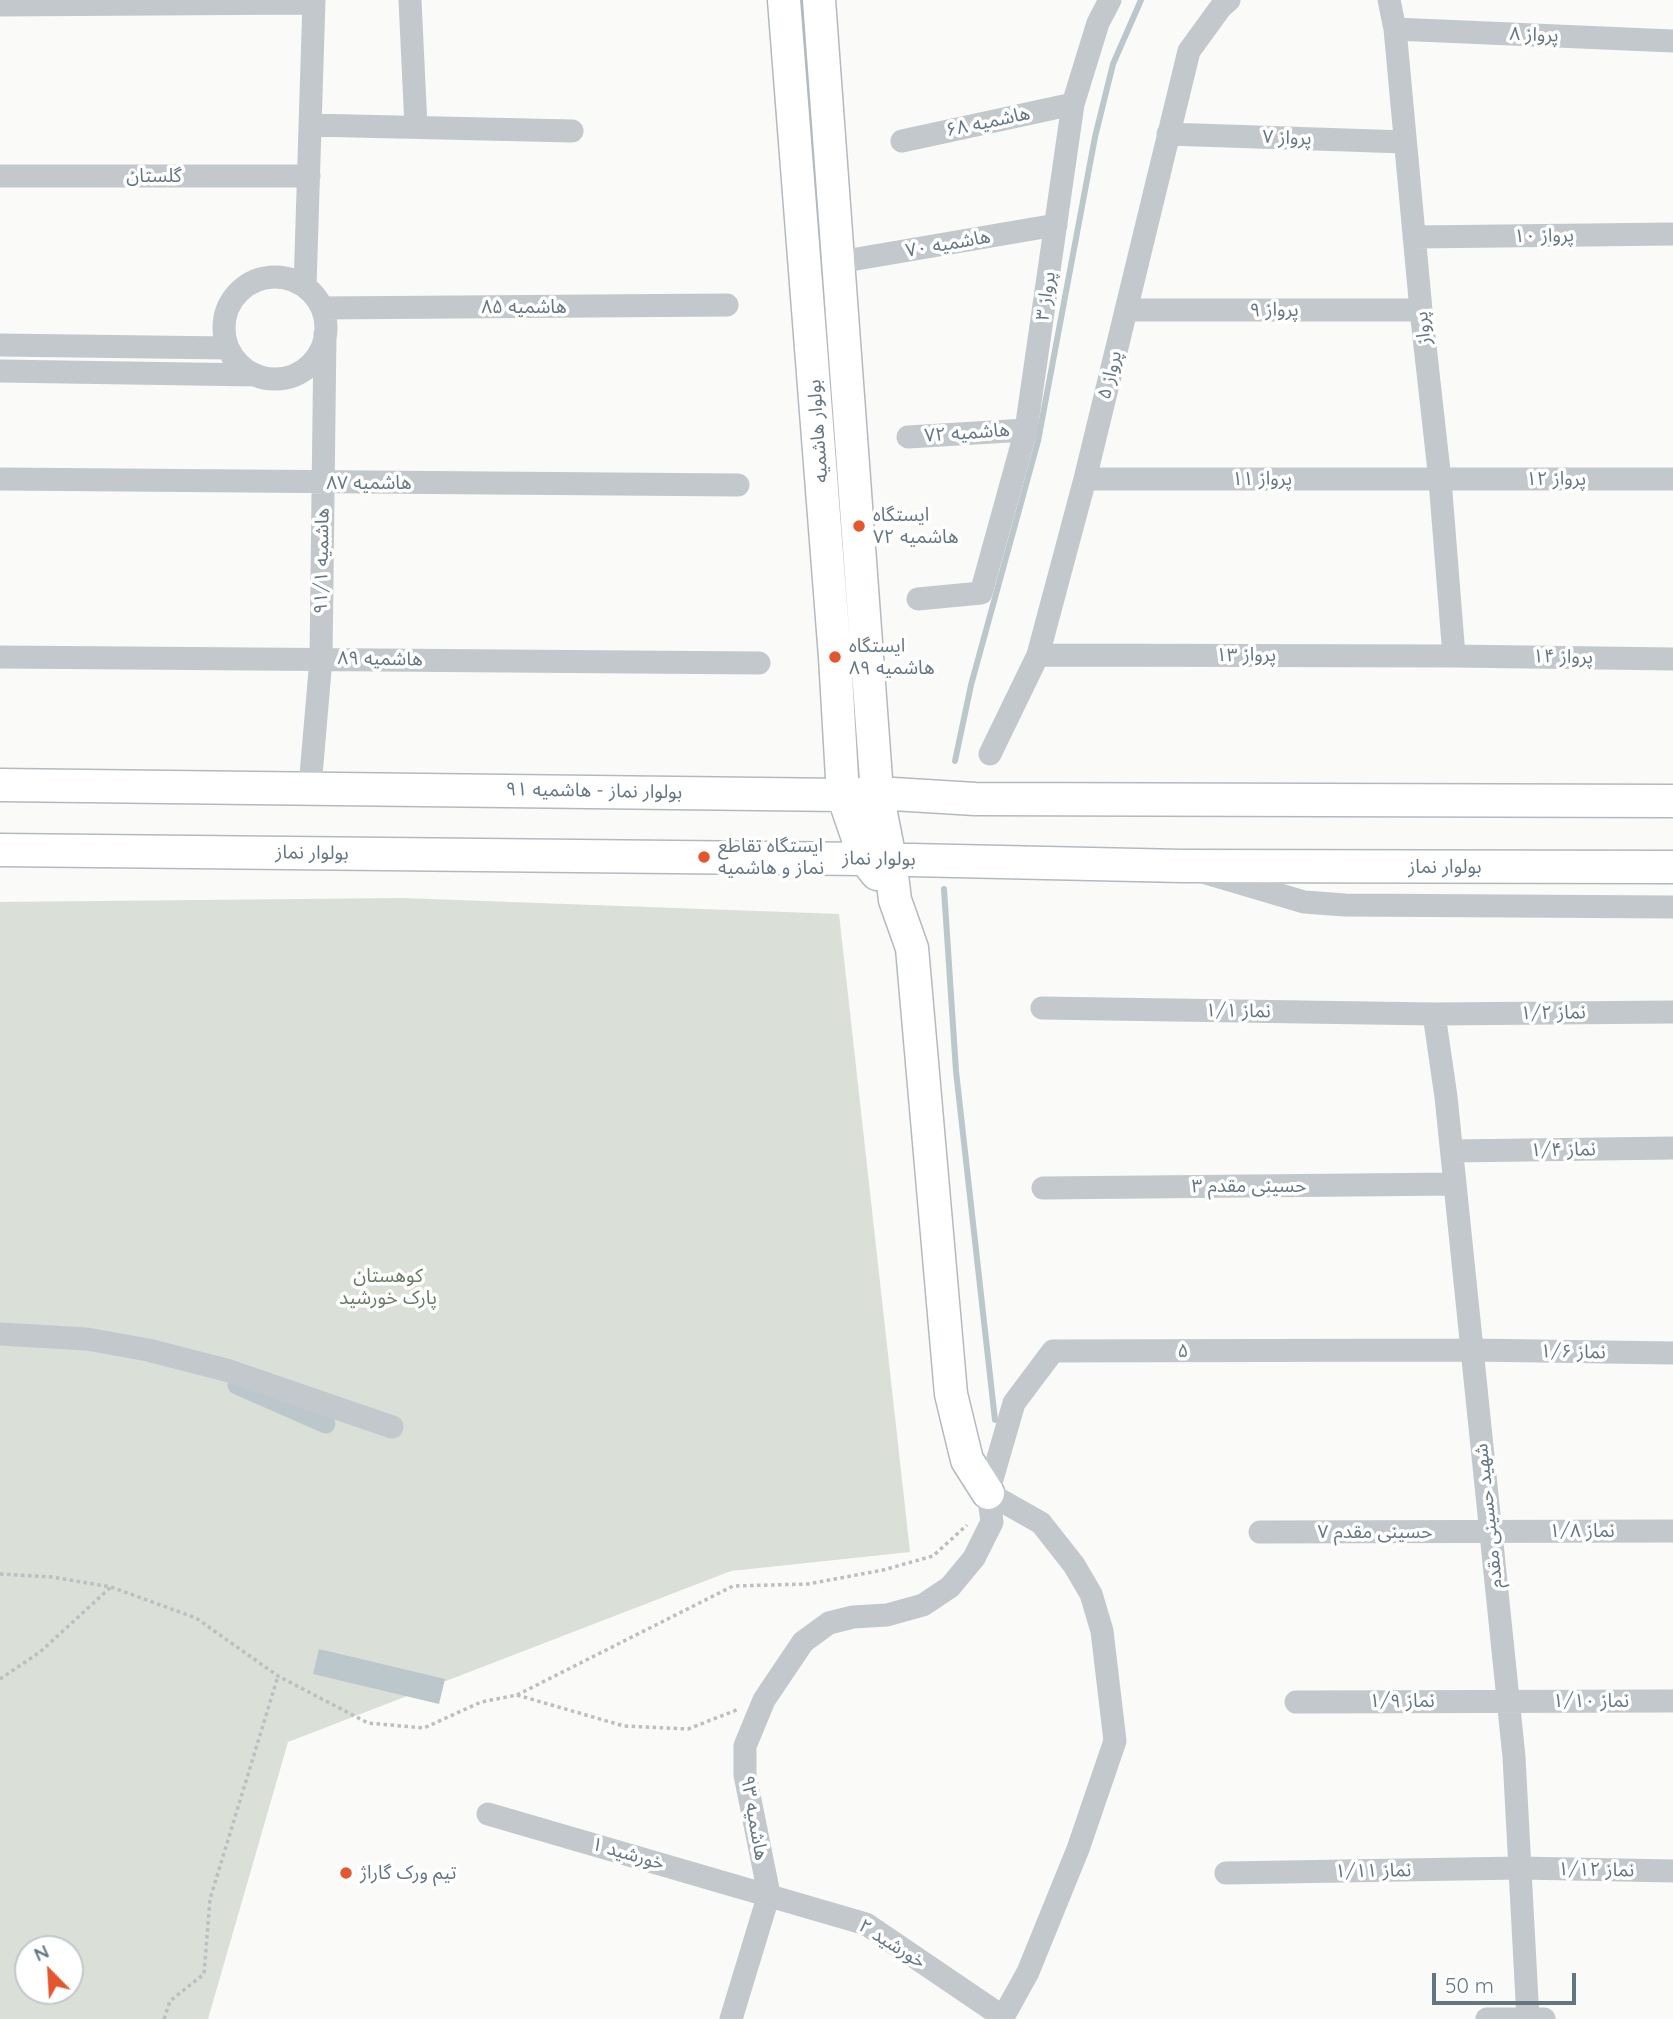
<!DOCTYPE html>
<meta charset="utf-8">
<style>
body{margin:0}
#map{position:relative;width:1673px;height:2019px;overflow:hidden;background:#fafaf8;font-family:Quicksand,sans-serif}
canvas{display:block}
.north{position:absolute;left:14px;top:1935px;width:70px;height:70px;box-sizing:border-box;background:#fff;border:2px solid #c1c8cd;border-radius:50%;rotate:336deg;font-size:19px;font-weight:700;line-height:28px;text-align:center;color:#657683}
.north::after{content:'';display:block;margin:auto;width:24px;height:32px;background:#e4572e;clip-path:polygon(50% 0,100% 100%,50% 72%,0 100%)}
.scale{position:absolute;left:1432px;top:1973px;width:144px;height:32px;box-sizing:border-box;border:4px solid #657683;border-top:0;padding-left:9px;font-size:21px;line-height:24px;white-space:nowrap;color:#657683;-webkit-text-stroke:5px #fff;paint-order:stroke}
</style>
<div id="map">
<canvas width="1673" height="2019"></canvas>
<div class="north">N</div>
<div class="scale">50 m</div>
</div>
<script>
const context = document.querySelector('canvas').getContext('2d');
context.lineJoin = 'round';
function fillPath(path, color) {
  context.fillStyle = color;
  context.fill(path, 'evenodd');
}
function poly(rows) {
  const path = new Path2D();
  for (const r of rows) {
    if (r.length === 3) {
      path.moveTo(r[0] + r[2], r[1]);
      path.arc(r[0], r[1], r[2], 0, 2 * Math.PI);
      continue;
    }
    path.moveTo(r[0], r[1]);
    for (let i = 2; i < r.length; i += 2) path.lineTo(r[i], r[i + 1]);
  }
  return path;
}
function trace(path, color, width, dash) {
  context.strokeStyle = color;
  context.lineWidth = width;
  context.lineCap = dash ? 'butt' : 'round';
  context.setLineDash(dash || []);
  context.stroke(path);
}
function label(font, color, halo, rows, align = 'center') {
  context.font = font + ' Quicksand,"Noto Sans Arabic",sans-serif';
  context.lineWidth = 7;
  context.setLineDash([]);
  context.textBaseline = 'middle';
  context.strokeStyle = halo;
  context.fillStyle = color;
  for (const [text, x, y, turn = 0] of rows) {
    context.save();
    context.translate(x, y);
    context.rotate((+turn || 0) * Math.PI / 180);
    context.textAlign = isNaN(turn) ? turn : align;
    if (halo) context.strokeText(text, 0, 0);
    context.fillText(text, 0, 0);
    context.restore();
  }
}
fillPath(poly([
 [402,898,839,914,910,1552,731,1571,288,1742,208,2019,0,2019,0,902],
 [28,1949,70,1949,70,1991,28,1991]
]), '#dadfd7');
fillPath(poly([
 [319,1649,445,1679,439,1704,313,1674]
]), '#bbc7cb');
trace(poly([
 [955,761,971,685,1038,441,1095,137,1113,64,1141,0],
 [944,889,956,1071,995,1420]
]), '#bbc7cb', 6);
trace(poly([
 [237,1385,326,1424]
]), '#bbc7cb', 19);
const secondary = poly([
 [784,0,835,657,843,795,865,859,877,874],
 [819,0,877,793,890,859,895,900,912,948,951,1394,967,1460,988,1493],
 [0,785,843,795,877,793,975,799,1673,801],
 [0,850,865,859,1182,866,1673,867]
]);
trace(secondary, '#b3babf', 35);
trace(poly([
 [0,1574,52,1577,111,1587,196,1618,278,1676,368,1723,424,1728,481,1702,517,1695,624,1726,688,1729,739,1709],
 [0,1679,40,1652,111,1587],
 [517,1695,733,1586,808,1584,883,1570,933,1556,967,1525],
 [164,2019,170,2001,204,1974,210,1899,278,1676]
]), '#bbbfc2', 3.5, [3.5, 3.5]);
trace(poly([
 [410,0,416,127],
 [1389,0,1395,29,1421,310,1440,480,1454,656],
 [0,5,314,3],
 [1395,29,1673,41],
 [310,125,572,131],
 [1168,134,1405,142],
 [902,141,1073,104],
 [0,176,309,176],
 [1414,237,1673,234],
 [839,262,1056,225],
 [275,328,51],
 [305,287,314,0],
 [322,308,727,305],
 [1126,310,1421,310],
 [0,345,228,348],
 [0,371,256,375],
 [908,437,1026,430],
 [0,479,738,485],
 [1085,479,1673,479],
 [918,599,981,593,1026,430,1073,104,1098,23,1110,0],
 [1038,655,1454,656,1673,659],
 [0,657,759,663],
 [990,754,1038,655,1085,479,1189,51,1221,7,1229,0],
 [310,787,321,659,325,334],
 [1206,873,1304,902,1345,905,1673,907],
 [1042,1008,1434,1014,1673,1012],
 [1434,1014,1446,1097,1514,1757,1528,2019],
 [1452,1151,1673,1148],
 [1043,1188,1455,1184],
 [0,1334,87,1339,148,1350,226,1370,392,1427],
 [988,1493,1041,1523,1074,1565,1091,1594,1102,1631,1115,1741,1078,1849,1028,1972,1002,2019],
 [1260,1532,1673,1531],
 [1296,1702,1673,1701],
 [488,1814,866,1924,1003,2017],
 [1226,1873,1520,1868,1673,1871],
 [731,2019,769,1894,745,1775,745,1746,764,1700,803,1642,829,1623,853,1617,887,1615,923,1605,950,1587,974,1558,992,1522,988,1493,1014,1403,1053,1351,1472,1350,1673,1353],
 [1487,2019,1544,2019]
]), '#c3c8cc', 23);
trace(secondary, '#fff', 32);
for (const [x, y, r, color] of [
 [859,526,7,"#e4572e"],
 [835,657,7,"#e4572e"],
 [704,857,7,"#e4572e"],
 [346,1873,7,"#e4572e"]
]) {
  const dot = new Path2D();
  dot.arc(x, y, r, 0, 2 * Math.PI);
  context.fillStyle = color;
  context.fill(dot);
  trace(dot, '#fff', 2.5);
}
label('19px', '#657683', '#fff', [
 ["پرواز ۸",1534,35,2],
 ["هاشمیه ۶۸",988,122,-12],
 ["پرواز ۷",1287,138,2],
 ["گلستان",154,176],
 ["پرواز ۱۰",1544,236,-1],
 ["هاشمیه ۷۰",948,244,-10],
 ["پرواز ۳",1046,296,-82],
 ["هاشمیه ۸۵",524,307],
 ["پرواز ۹",1274,310],
 ["پرواز",1423,328,-96],
 ["پرواز ۵",1110,375,-76],
 ["بولوار هاشمیه",818,431,-94],
 ["هاشمیه ۷۲",967,433,-4],
 ["پرواز ۱۱",1262,479],
 ["پرواز ۱۲",1556,479],
 ["هاشمیه ۸۷",369,483],
 ["هاشمیه ۹۱/۱",322,561,-89],
 ["پرواز ۱۳",1246,655],
 ["پرواز ۱۴",1563,657,1],
 ["هاشمیه ۸۹",380,659,1],
 ["بولوار نماز - هاشمیه ۹۱",594,791,1],
 ["بولوار نماز",312,853,1],
 ["بولوار نماز",879,859,1],
 ["بولوار نماز",1445,867],
 ["نماز ۱/۱",1238,1011,1],
 ["نماز ۱/۲",1553,1013,-1],
 ["نماز ۱/۴",1563,1150,-1],
 ["حسینی مقدم ۳",1249,1186],
 ["۵",1183,1351],
 ["نماز ۱/۶",1573,1352,1],
 ["شهید حسینی مقدم",1489,1516,-96],
 ["نماز ۱/۸",1582,1531],
 ["حسینی مقدم ۷",1375,1532],
 ["نماز ۱/۹",1402,1701],
 ["نماز ۱/۱۰",1591,1701],
 ["هاشمیه ۹۳",754,1818,80],
 ["خورشید ۱",628,1854,16],
 ["نماز ۱/۱۲",1596,1870,1],
 ["نماز ۱/۱۱",1373,1871,-1],
 ["خورشید ۲",892,1944,32]
]);
label('19px', '#657683', '#fff', [
 ["ایستگاه",873,515],
 ["هاشمیه ۷۲",873,537],
 ["ایستگاه",849,646],
 ["هاشمیه ۸۹",849,668],
 ["ایستگاه تقاطع",718,846],
 ["نماز و هاشمیه",718,868],
 ["تیم ورک گاراژ",360,1873]
], 'left');
label('19px', '#687a64', '#fff', [
 ["کوهستان",388,1276],
 ["پارک خورشید",388,1298]
]);
</script>
